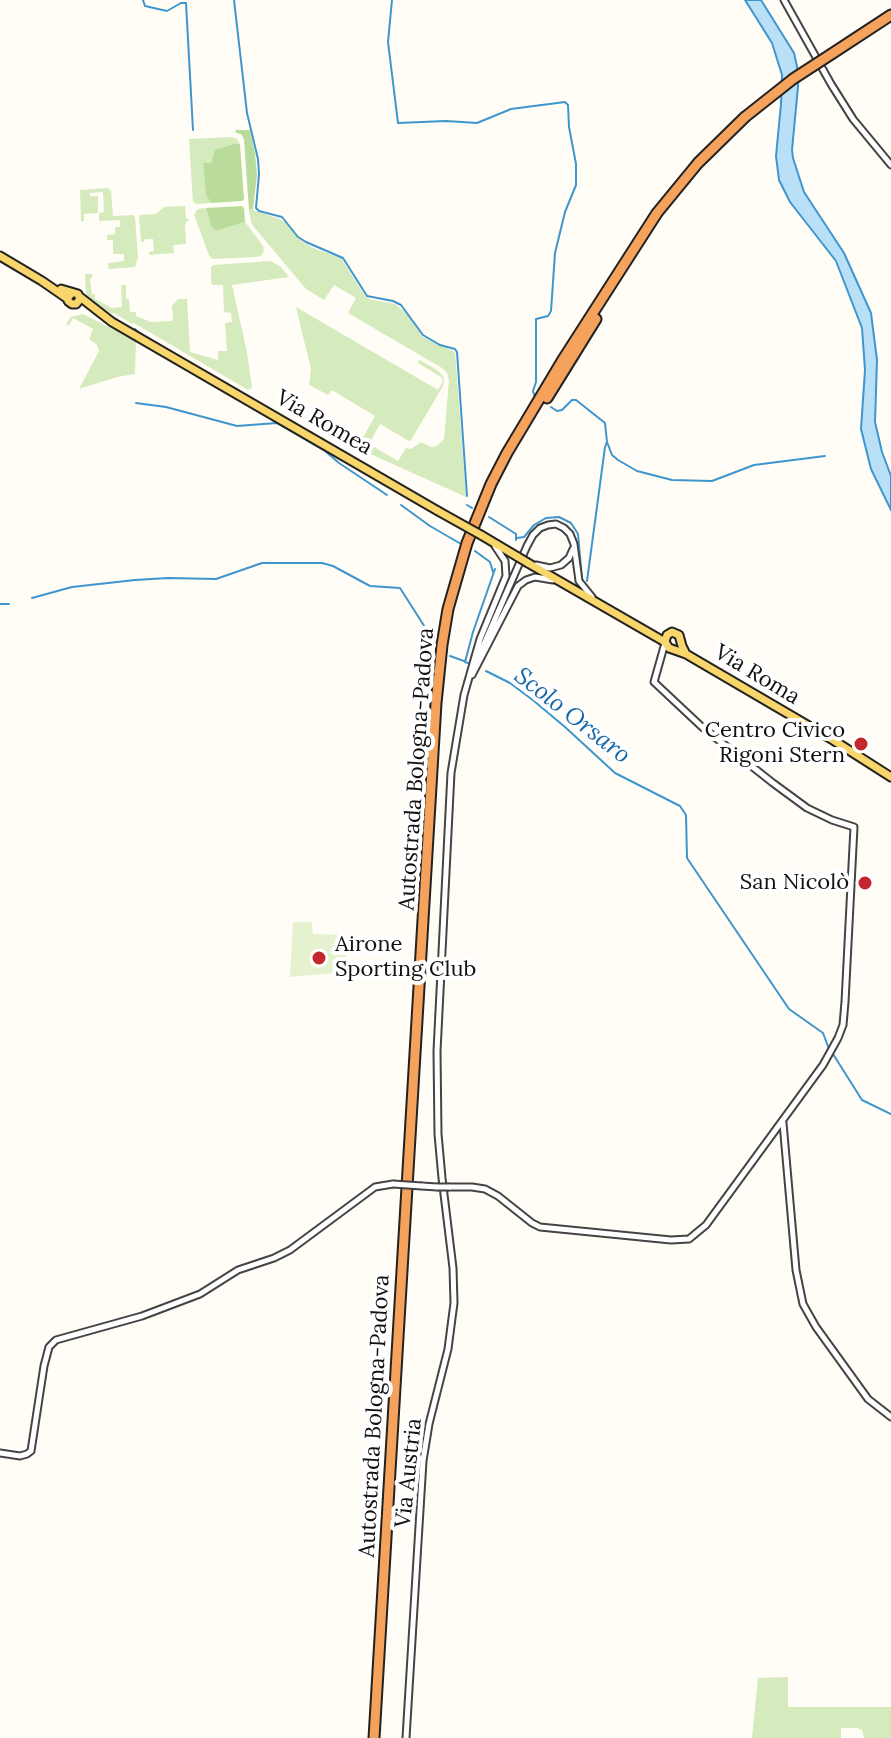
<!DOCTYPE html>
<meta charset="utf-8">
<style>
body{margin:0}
canvas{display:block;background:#fffdf5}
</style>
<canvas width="891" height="1738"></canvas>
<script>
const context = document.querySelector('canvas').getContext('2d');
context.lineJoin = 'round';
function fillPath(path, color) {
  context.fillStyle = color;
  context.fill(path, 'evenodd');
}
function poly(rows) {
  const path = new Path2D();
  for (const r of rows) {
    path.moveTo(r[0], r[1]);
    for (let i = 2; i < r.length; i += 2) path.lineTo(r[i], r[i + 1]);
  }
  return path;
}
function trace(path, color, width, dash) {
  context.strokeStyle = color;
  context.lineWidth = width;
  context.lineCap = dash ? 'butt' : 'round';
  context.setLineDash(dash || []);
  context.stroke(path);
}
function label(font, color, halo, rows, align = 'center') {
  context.font = font + ' Lora,serif';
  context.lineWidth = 8;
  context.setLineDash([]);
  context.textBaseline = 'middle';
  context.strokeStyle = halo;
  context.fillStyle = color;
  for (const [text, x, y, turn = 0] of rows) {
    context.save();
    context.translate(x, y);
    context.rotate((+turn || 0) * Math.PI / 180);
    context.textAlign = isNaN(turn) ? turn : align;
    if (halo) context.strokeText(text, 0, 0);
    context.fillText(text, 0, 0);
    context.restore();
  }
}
fillPath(poly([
 [232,137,237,139,240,144,234,144,225,147,213,157,211,163,203,163,206,195,211,203,197,204,193,202,189,139],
 [108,188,111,191,113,216,133,215,135,217,138,258,135,267,109,269,108,263,124,261,124,254,113,254,113,240,107,240,107,235,115,234,115,227,120,227,120,220,99,221,99,213,104,212,103,192,90,193,90,196,98,196,98,213,84,214,84,221,81,221,80,190],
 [185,206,186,219,190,219,185,224,186,244,173,245,174,253,149,255,149,252,154,251,153,239,145,239,144,242,141,242,139,215,156,214,164,207],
 [206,208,211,226,216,231,245,222,263,246,264,250,262,255,257,257,212,259,209,255,194,215,198,209],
 [253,209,255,211,280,219,288,225,300,240,313,248,341,258,365,296,369,299,395,304,407,314,423,337,455,352,466,497,357,448,375,416,332,390,328,395,309,385,311,369,296,307,438,390,443,381,441,377,418,363,418,361,420,360,437,370,443,376,444,381,443,386,411,440,409,441,380,424,369,444,398,461,406,448,411,449,421,442,431,447,437,446,444,439,449,380,447,373,442,368,348,313,356,298,334,285,324,300,306,289,254,227,251,222,249,210],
 [270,261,280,266,289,277,232,285,247,352,252,388,248,390,134,323,132,324,114,313,112,314,91,301,86,295,85,274,93,274,90,280,92,295,95,294,95,299,112,308,122,307,121,285,126,285,126,299,129,299,130,312,136,312,136,316,151,322,171,321,173,319,172,306,178,299,187,299,190,352,218,360,218,351,227,351,225,323,232,322,231,313,224,312,223,285,213,285,211,283,211,267,214,265],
 [83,314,136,341,135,374,117,377,79,389,99,351,97,345,89,339,93,329,73,318,69,326,66,324,71,317],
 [788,1677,788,1707,891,1707,891,1738,864,1738,862,1730,857,1728,841,1728,841,1738,752,1738,758,1678]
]), '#d5ebbd');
fillPath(poly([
 [236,130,250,130,255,153,257,175,253,209,249,210,244,140,242,135,235,132],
 [234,144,240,144,244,199,242,201,211,203,206,195,203,163,211,163,215,150],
 [242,206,244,208,245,222,216,231,211,226,206,208]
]), '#b9dc9c');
fillPath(poly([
 [293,922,312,922,313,934,343,935,347,944,346,972,290,977]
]), '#e6f2cf');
const water = poly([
 [745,0,761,0,794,53,798,71,798,87,792,150,793,158,804,192,844,253,871,313,877,360,875,422,882,452,891,476,891,510,871,469,861,429,865,370,862,328,836,261,790,202,779,180,776,156,781,104,782,75,772,43,745,0]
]);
fillPath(water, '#b9e0f7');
trace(water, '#3f96cf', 2);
trace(poly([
 [143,0,145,6,167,11,181,3,186,3,193,130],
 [234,0,247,113,258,159,259,174,256,208,259,211,282,217,298,237,306,242,343,258,367,296,393,301,401,305,423,335,440,345,455,349,457,352,467,496],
 [392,0,388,42,398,123,446,121,477,123,511,109,565,102,568,105,569,127,576,164,576,185,565,212,555,253,551,311,548,316,536,319,536,382,533,391,535,397],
 [135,329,141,335],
 [136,403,166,407,237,426,277,423,325,451,339,463,387,495],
 [551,407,557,411,562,410,572,400,576,400,605,423,607,442,605,447,587,581],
 [607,442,612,455,618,460,637,471,672,480,712,481,754,465,825,456],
 [401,505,430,526,461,544],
 [467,505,472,508],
 [489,517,516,534,516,540],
 [517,538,524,537,534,525,546,518,559,517,571,523,578,534,582,579,584,584],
 [475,551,490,562,493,572],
 [32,598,72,587,135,580,168,578,216,579,262,563,322,563,333,566,370,586,400,588,437,646],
 [0,604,9,604],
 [450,656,464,661],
 [468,663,465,662,473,632,495,569],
 [486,671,510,683,534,701,565,727,615,773,680,806,686,815,687,858,789,1009,823,1033,829,1049],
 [833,1054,862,1100,891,1114]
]), '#3f96cf', 2);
const tertiary = poly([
 [784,0,831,84,853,119,891,165],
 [536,565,550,568,561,565,569,558,573,549],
 [477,660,527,546,533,535,540,528,548,525,556,524,564,528,570,534,574,544,579,581,592,597],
 [472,675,518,586,526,580,535,577,553,580],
 [783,1123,796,1270,803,1304,816,1327,868,1399,891,1417],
 [422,1186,437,1187],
 [449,1187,472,1187,485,1189,498,1196,532,1223,540,1227,671,1240,689,1239,706,1225,823,1065,838,1038,843,1025,845,1002,854,827,832,820,807,808,773,783,702,727,654,682,665,643],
 [0,1453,20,1456,27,1454,31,1451,44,1366,49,1347,56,1340,142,1316,200,1294,238,1270,274,1258,290,1250,375,1187,393,1184],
 [406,1738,423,1461,429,1424,448,1349,454,1303,453,1268,442,1178,438,1134,437,1051,451,773,464,695,480,639,506,576,505,561,495,546]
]);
const primary = poly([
 [0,256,42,281,68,299],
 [61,289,78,294,80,299,76,304,72,304,68,301,68,297,72,293],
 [80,297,112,322,438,511],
 [481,535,518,557],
 [528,563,665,642],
 [686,654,682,646,679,635,672,632,667,635,665,642,669,648,686,654,833,740,891,777]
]);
const motorway = poly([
 [833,53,891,15],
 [547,398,596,319],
 [374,1738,436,703,442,645,448,609,467,543,491,484,507,453,562,361,657,213,698,163,745,117]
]);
trace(tertiary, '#444', 9);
trace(primary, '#222', 11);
trace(motorway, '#222', 13);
trace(tertiary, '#fff', 5);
trace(primary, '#f9d66b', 7);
trace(motorway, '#f5a25d', 9);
const tertiaryBridge = poly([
 [393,1184,422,1186],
 [437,1187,449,1187]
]);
const primaryBridge = poly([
 [438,511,481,535],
 [518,557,528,563]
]);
const motorwayBridge = poly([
 [745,117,793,79,833,53]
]);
trace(tertiaryBridge, '#444', 9, []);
trace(primaryBridge, '#222', 11, []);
trace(motorwayBridge, '#222', 13, []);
trace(tertiaryBridge, '#fff', 5);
trace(primaryBridge, '#f9d66b', 7);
trace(motorwayBridge, '#f5a25d', 9);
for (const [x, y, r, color] of [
 [861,744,8,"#c4262e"],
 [865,883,8,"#c4262e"],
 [319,958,8,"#c4262e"]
]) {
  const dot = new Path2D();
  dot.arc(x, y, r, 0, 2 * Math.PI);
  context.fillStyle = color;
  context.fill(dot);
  trace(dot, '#fff', 3);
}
label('22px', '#111', '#fff', [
 ["Via Romea",324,423,30],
 ["Via Roma",757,675,31],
 ["Autostrada Bologna-Padova",417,769,-86],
 ["Autostrada Bologna-Padova",375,1416,-87],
 ["Via Austria",409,1473,-84]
]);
label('22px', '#111', '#fff', [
 ["Centro Civico",845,731],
 ["Rigoni Stern",845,756],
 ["San Nicolò",849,883],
 ["Airone",335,945,"left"],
 ["Sporting Club",335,970,"left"]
], 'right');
label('italic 24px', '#1768a6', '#fff', [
 ["Scolo Orsaro",572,716,38]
]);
</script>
